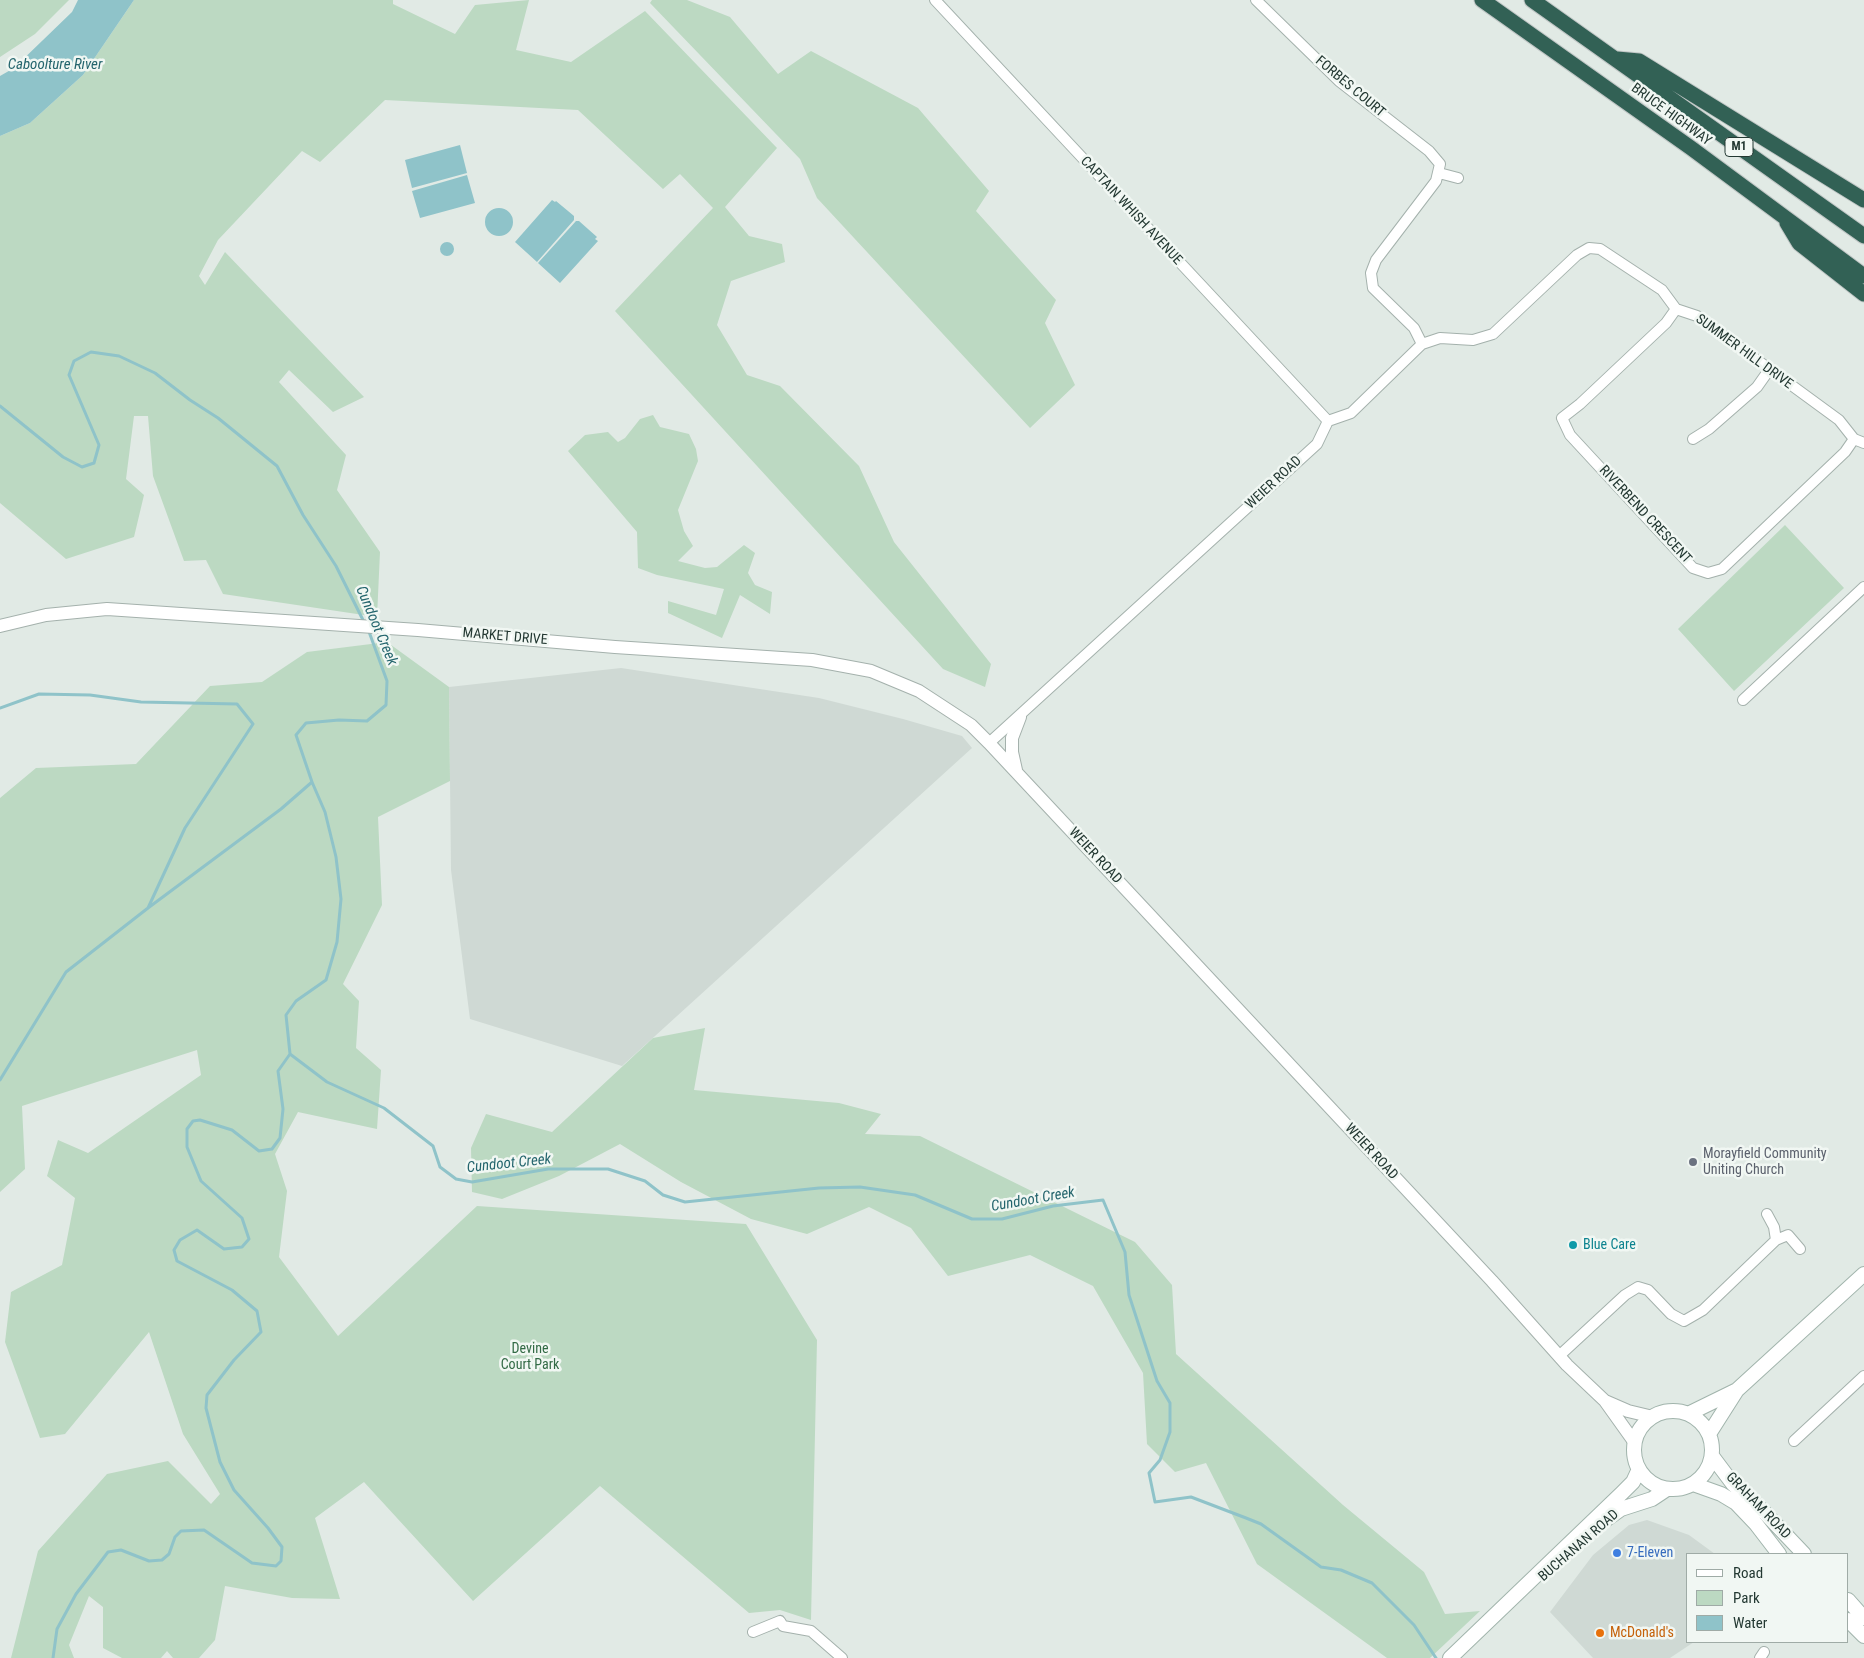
<!DOCTYPE html>
<style>
body{margin:0}
#map{position:relative;width:1864px;height:1658px;overflow:hidden;background:#e1eae5;font-family:"Roboto Condensed",sans-serif}
canvas{display:block}
.legend{position:absolute;left:1686px;top:1553px;width:162px;height:90px;box-sizing:border-box;background:#f1f7f3;border:1px solid #9faba6;margin:0;padding:6px 9px;list-style:none;font-size:15px;color:#233832}
.legend li{display:flex;align-items:center;gap:10px;height:25px}
.legend b{width:25px;border:1px solid #9faba6}
</style>
<div id="map">
<canvas width="1864" height="1658"></canvas>
<ul class="legend">
<li><b style="height:6px;background:#fff"></b>Road</li>
<li><b style="height:14px;background:#bcd9c2"></b>Park</li>
<li><b style="height:14px;background:#8fc3c9"></b>Water</li>
</ul>
</div>
<script>
const context = document.querySelector('canvas').getContext('2d');
context.lineJoin = 'round';
function fillPath(path, color) {
  context.fillStyle = color;
  context.fill(path, 'evenodd');
}
function poly(rows) {
  const path = new Path2D();
  for (const r of rows) {
    if (r.length === 3) {
      path.moveTo(r[0] + r[2], r[1]);
      path.arc(r[0], r[1], r[2], 0, 2 * Math.PI);
      continue;
    }
    path.moveTo(r[0], r[1]);
    for (let i = 2; i < r.length; i += 2) path.lineTo(r[i], r[i + 1]);
  }
  return path;
}
function trace(path, color, width, dash) {
  context.strokeStyle = color;
  context.lineWidth = width;
  context.lineCap = dash ? 'butt' : 'round';
  context.setLineDash(dash || []);
  context.stroke(path);
}
function label(font, color, halo, rows, align = 'center') {
  context.font = font + ' "Roboto Condensed",sans-serif';
  context.lineWidth = 5;
  context.setLineDash([]);
  context.textBaseline = 'middle';
  context.strokeStyle = halo;
  context.fillStyle = color;
  for (const [text, x, y, turn = 0] of rows) {
    context.save();
    context.translate(x, y);
    context.rotate((+turn || 0) * Math.PI / 180);
    context.textAlign = isNaN(turn) ? turn : align;
    if (halo) context.strokeText(text, 0, 0);
    context.fillText(text, 0, 0);
    context.restore();
  }
}
fillPath(poly([
 [621,668,819,698,903,719,962,736,972,748,622,1066,470,1019,451,870,449,687],
 [1647,1520,1689,1535,1715,1554,1688,1554,1688,1642,1694,1642,1670,1658,1593,1658,1550,1612,1593,1555,1629,1525]
]), '#cfd9d4');
fillPath(poly([
 [0,0,69,0,35,34,0,57],
 [134,0,393,0,393,4,455,34,475,5,529,0,516,50,571,62,645,11,777,148,725,207,749,236,782,244,785,262,731,281,717,325,747,375,780,386,859,466,894,542,991,664,985,687,943,669,615,311,713,208,680,174,663,189,578,110,385,100,320,162,302,151,218,240,199,276,205,285,225,252,364,397,333,412,289,370,279,382,346,455,337,490,380,552,377,617,223,594,206,560,184,561,153,476,148,416,134,416,126,479,144,495,134,537,66,559,0,503,0,136,30,123,83,75],
 [652,0,687,0,730,17,778,74,811,51,918,108,989,191,976,211,1056,300,1045,323,1075,385,1030,428,817,198,800,159,650,3],
 [653,415,660,427,689,434,696,449,698,461,678,510,684,531,693,546,678,561,705,568,717,567,744,545,755,553,748,573,755,585,772,592,770,614,740,595,722,638,668,613,668,601,716,615,724,589,657,575,638,568,637,532,568,451,585,435,608,432,618,442,625,438,640,419],
 [1785,525,1844,588,1734,691,1678,629],
 [387,642,449,687,450,781,378,817,382,905,343,984,359,1001,356,1048,381,1070,377,1129,298,1112,275,1154,287,1191,279,1257,338,1336,477,1206,746,1224,817,1340,811,1620,780,1610,749,1613,600,1486,473,1601,364,1482,315,1518,340,1599,292,1598,225,1586,215,1640,199,1658,173,1658,167,1651,161,1658,122,1658,103,1648,103,1607,89,1596,69,1645,74,1658,11,1658,38,1551,107,1474,168,1461,211,1504,220,1494,183,1434,149,1332,65,1434,40,1438,5,1342,11,1292,62,1265,75,1198,47,1176,58,1140,88,1153,201,1075,197,1050,22,1106,25,1169,0,1192,0,798,36,768,136,764,210,686,262,682,307,652],
 [705,1028,694,1090,839,1103,881,1114,865,1134,920,1136,1135,1242,1172,1285,1176,1354,1343,1505,1424,1572,1445,1614,1480,1611,1430,1658,1387,1658,1257,1564,1206,1463,1175,1472,1147,1444,1143,1373,1093,1286,1030,1255,948,1276,911,1228,869,1207,807,1234,751,1219,681,1182,620,1144,559,1176,502,1199,472,1192,471,1148,486,1114,552,1132,653,1038]
]), '#bcd9c2');
fillPath(poly([
 [78,0,134,0,83,75,30,123,0,136,0,76,14,68,72,12],
 [460,145,467,173,412,188,405,160],
 [467,175,475,203,420,218,412,191],
 [552,200,555,202,556,201,574,216,574,220,537,262,515,242],
 [499,222,14],
 [576,221,579,221,597,237,595,239,598,241,560,283,538,263],
 [447,249,7]
]), '#8fc3c9');
trace(poly([
 [0,406,63,457,82,467,94,463,99,445,69,375,74,361,91,352,119,356,155,373,190,400,218,418,277,466,303,515,336,566,365,624],
 [368,629,387,681,386,705,367,721,339,720,306,723,296,735,312,782,325,812,336,857,341,899,337,942,326,980,296,1001,286,1015,290,1054,327,1082,384,1108,433,1146,440,1167,456,1179,472,1182,548,1169,608,1169,645,1181,663,1195,685,1202,819,1188,860,1187,915,1195,972,1219,1002,1219,1053,1206,1103,1200,1125,1252,1129,1295,1157,1381,1170,1403,1170,1432,1160,1460,1149,1473,1155,1502,1191,1497,1246,1518,1261,1524,1321,1567,1341,1570,1372,1583,1414,1625,1436,1658],
 [0,708,39,694,90,695,141,702,237,704,253,724,185,828,148,908],
 [0,1080,66,972,148,908,281,809,312,782],
 [53,1658,57,1629,76,1594,108,1552,121,1550,149,1561,162,1560,169,1554,175,1537,181,1531,204,1530,252,1563,276,1566,281,1561,282,1547,268,1528,234,1490,220,1462,206,1408,207,1395,234,1360,261,1332,257,1311,232,1290,177,1261,174,1250,180,1240,197,1230,224,1249,242,1247,249,1239,242,1218,201,1181,187,1147,187,1129,193,1121,200,1120,232,1130,259,1151,272,1149,280,1138,283,1109,278,1071,290,1054]
]), '#8fc3c9', 3);
const minor = poly([
 [935,0,1328,421],
 [1256,0,1339,81,1429,151,1440,164,1436,181,1376,260,1371,273,1373,288,1414,328,1422,344],
 [1439,173,1458,178],
 [1676,309,1666,323,1580,404,1562,418,1570,435,1693,568,1708,573,1722,569,1845,452,1854,439],
 [1693,439,1709,429,1757,387,1769,370],
 [1743,700,1864,587],
 [989,743,1317,444,1328,421,1351,413,1422,344,1440,338,1473,340,1493,334,1577,255,1589,248,1600,249,1662,290,1676,309,1697,316,1839,420,1854,439,1864,443],
 [1776,1240,1788,1235,1800,1249],
 [1559,1356,1625,1295,1638,1287,1648,1290,1671,1314,1684,1321,1703,1310,1776,1240,1774,1227,1767,1214],
 [1794,1441,1864,1376],
 [753,1632,780,1621,783,1626,811,1631,842,1658],
 [1760,1658,1764,1652]
]);
const tertiary = poly([
 [0,626,46,615,107,609,418,630,615,647,812,660,871,671,919,691,971,725,989,743,1492,1281,1567,1365,1605,1401,1635,1443],
 [1016,770,1012,752,1012,738,1020,717],
 [1605,1401,1628,1411,1653,1417]
]);
const secondary = poly([
 [1673,1450,39],
 [1688,1414,1737,1390],
 [1709,1434,1737,1390,1864,1274],
 [1712,1456,1733,1484,1765,1513,1804,1554],
 [1693,1484,1721,1494,1736,1503,1756,1524,1779,1554],
 [1604,1521,1621,1509,1652,1499,1667,1489],
 [1848,1600,1864,1618],
 [1848,1620,1864,1636],
 [1450,1658,1622,1493,1633,1482,1639,1469]
]);
const motorway = poly([
 [1482,0,1691,148,1864,276],
 [1532,0,1864,236],
 [1617,59,1639,61,1864,200],
 [1787,223,1799,243,1864,294]
]);
trace(minor, '#a4b1ac', 12);
trace(tertiary, '#a4b1ac', 14);
trace(secondary, '#a1b4ac', 16);
trace(motorway, '#c1c7c6', 17);
trace(minor, '#fff', 10);
trace(tertiary, '#fff', 12);
trace(secondary, '#fff', 14);
trace(motorway, '#326155', 15);
for (const [x, y, r, color] of [
 [1693,1162,5,"#6b7280"],
 [1573,1245,5,"#0f9aa8"],
 [1617,1553,5,"#3f7fe0"],
 [1600,1633,5,"#e8710a"]
]) {
  const dot = new Path2D();
  dot.arc(x, y, r, 0, 2 * Math.PI);
  context.fillStyle = color;
  context.fill(dot);
  trace(dot, '#f1f7f3', 2);
}
for (const [x, y, w] of [
 [1739,147,28]
]) {
  const box = new Path2D();
  box.roundRect(x - w / 2, y - 9.5, w, 19, 4);
  context.fillStyle = '#f1f7f3';
  context.fill(box);
  trace(box, '#233832', 1);
}
label('bold 12px', '#233832', null, [
 ["M1",1739,147]
]);
label('14px', '#233832', '#f1f7f3', [
 ["FORBES COURT",1350,87,40],
 ["BRUCE HIGHWAY",1671,115,36],
 ["CAPTAIN WHISH AVENUE",1131,211,47],
 ["SUMMER HILL DRIVE",1744,352,36],
 ["WEIER ROAD",1274,483,-43],
 ["RIVERBEND CRESCENT",1645,515,47],
 ["MARKET DRIVE",505,637,5],
 ["WEIER ROAD",1095,856,47],
 ["WEIER ROAD",1371,1152,47],
 ["GRAHAM ROAD",1758,1506,46],
 ["BUCHANAN ROAD",1579,1546,-41]
]);
label('14px', '#5b616d', '#f1f7f3', [
 ["Morayfield Community",1703,1154],
 ["Uniting Church",1703,1170]
], 'left');
label('14px', '#0d838f', '#f1f7f3', [
 ["Blue Care",1583,1245]
], 'left');
label('14px', '#326a45', '#f1f7f3', [
 ["Devine",530,1349],
 ["Court Park",530,1365]
]);
label('14px', '#366cbe', '#f1f7f3', [
 ["7-Eleven",1627,1553]
], 'left');
label('14px', '#c56008', '#f1f7f3', [
 ["McDonald's",1610,1633]
], 'left');
label('italic 15px', '#24656d', '#f1f7f3', [
 ["Caboolture River",55,65],
 ["Cundoot Creek",376,626,67],
 ["Cundoot Creek",509,1164,-6],
 ["Cundoot Creek",1033,1200,-10]
]);
</script>
